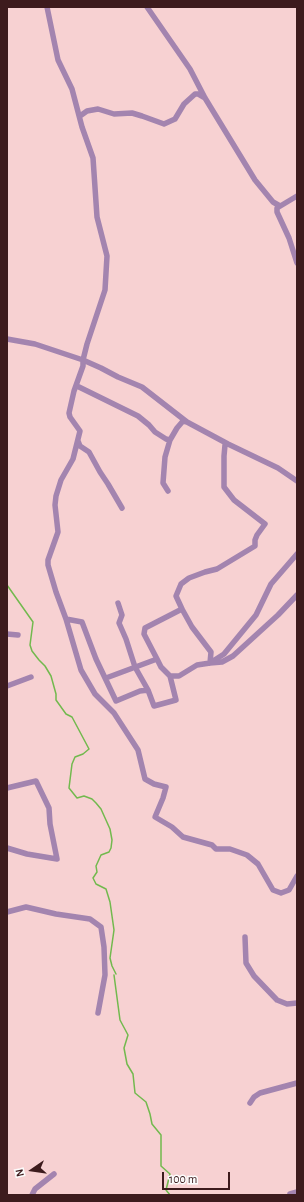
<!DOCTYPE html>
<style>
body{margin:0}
#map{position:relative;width:304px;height:1202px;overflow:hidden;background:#f7d1d2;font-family:"Alegreya Sans",sans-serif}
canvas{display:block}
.frame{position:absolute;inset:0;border:8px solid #3d1b1d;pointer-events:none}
.north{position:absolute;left:12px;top:1150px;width:40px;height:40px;-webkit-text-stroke:3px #fcfcfc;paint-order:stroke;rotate:257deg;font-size:11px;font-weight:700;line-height:16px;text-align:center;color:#3d1b1d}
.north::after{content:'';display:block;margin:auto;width:14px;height:18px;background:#3d1b1d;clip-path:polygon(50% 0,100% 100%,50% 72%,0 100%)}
.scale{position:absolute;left:162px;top:1172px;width:68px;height:18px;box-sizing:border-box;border:2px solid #3d1b1d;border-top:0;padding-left:5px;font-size:12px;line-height:14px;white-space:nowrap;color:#3d1b1d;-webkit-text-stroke:3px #fcfcfc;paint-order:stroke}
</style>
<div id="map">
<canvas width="304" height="1202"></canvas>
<div class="frame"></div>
<div class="north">N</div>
<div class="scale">100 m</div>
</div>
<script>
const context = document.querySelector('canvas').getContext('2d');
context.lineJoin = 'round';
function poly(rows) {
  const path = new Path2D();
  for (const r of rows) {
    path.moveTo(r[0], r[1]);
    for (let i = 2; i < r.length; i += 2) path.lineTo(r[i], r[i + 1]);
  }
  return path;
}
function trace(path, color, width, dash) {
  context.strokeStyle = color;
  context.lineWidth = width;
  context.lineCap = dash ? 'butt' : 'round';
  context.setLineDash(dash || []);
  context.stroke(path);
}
trace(poly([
 [7,7,8,7],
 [7,585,33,622,30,645,32,651,39,660,45,666,51,676,56,694,56,700,66,714,72,717,89,749,83,754,75,757,72,764,69,788,77,798,84,796,92,799,96,803,101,809,110,829,112,840,111,848,109,852,101,855,96,866,97,872,93,878,96,884,106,889,110,902,114,930,110,958,112,966,116,974],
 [114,975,120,1020,128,1035,124,1048,127,1064,133,1074,135,1093,146,1102,150,1114,152,1124,161,1135,161,1166,170,1174,166,1190,170,1195]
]), '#72b94e', 1.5);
trace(poly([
 [47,7,58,60,72,89,82,127,93,158,97,217,107,256,105,290,87,344,83,360,83,366,74,391,69,413,70,417,80,431,73,459,61,480,56,496,55,505,58,532,48,560,48,565,56,592,66,619,82,622,96,659,116,701,140,691,148,690,154,706,176,700,170,676,179,676,197,665,210,663,222,662,233,656,278,615,297,595],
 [147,7,190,69,205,98,255,180,273,202,280,206],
 [80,116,87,111,98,109,114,114,132,113,142,116,164,124,175,119,184,104,195,94,198,94,203,97],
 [297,196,277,208,277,212,289,238,297,263],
 [7,339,35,344,83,360,101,368,118,377,142,387,187,422,228,444,278,468,297,481],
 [77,386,138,416,149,425,155,432,166,439,170,440],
 [78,441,80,446,89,452,100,472,108,484,122,508],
 [168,491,163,483,165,457,170,440,177,428,183,421,187,422],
 [118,603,122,615,119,623,126,639,135,667,148,690],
 [182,609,176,596,181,584,189,578,205,572,217,569,255,546,255,540,257,535,265,524,234,500,224,487,224,456,225,445,228,444],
 [66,619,81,670,95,694,114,713,138,750,145,779,154,784,166,787,163,798,155,817,172,827,183,837,212,845,216,849,230,849,247,855,258,864,273,890,281,893,289,890,297,876],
 [7,634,18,635],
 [157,659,144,634,145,628,182,609,192,627,211,652,210,663],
 [210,663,224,654,256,615,271,584,297,554],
 [106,678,157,659,161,667,170,676],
 [7,686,31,677],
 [7,788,36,781,49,808,50,824,57,859,27,854,7,848],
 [7,912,26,907,56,914,90,919,101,927,104,947,105,975,98,1013],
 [245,937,246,963,254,976,277,1000,287,1004,297,1003],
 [250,1103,254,1097,260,1093,297,1083],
 [290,1194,297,1192],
 [32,1195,35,1189,54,1174]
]), '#a384af', 5.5);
</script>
